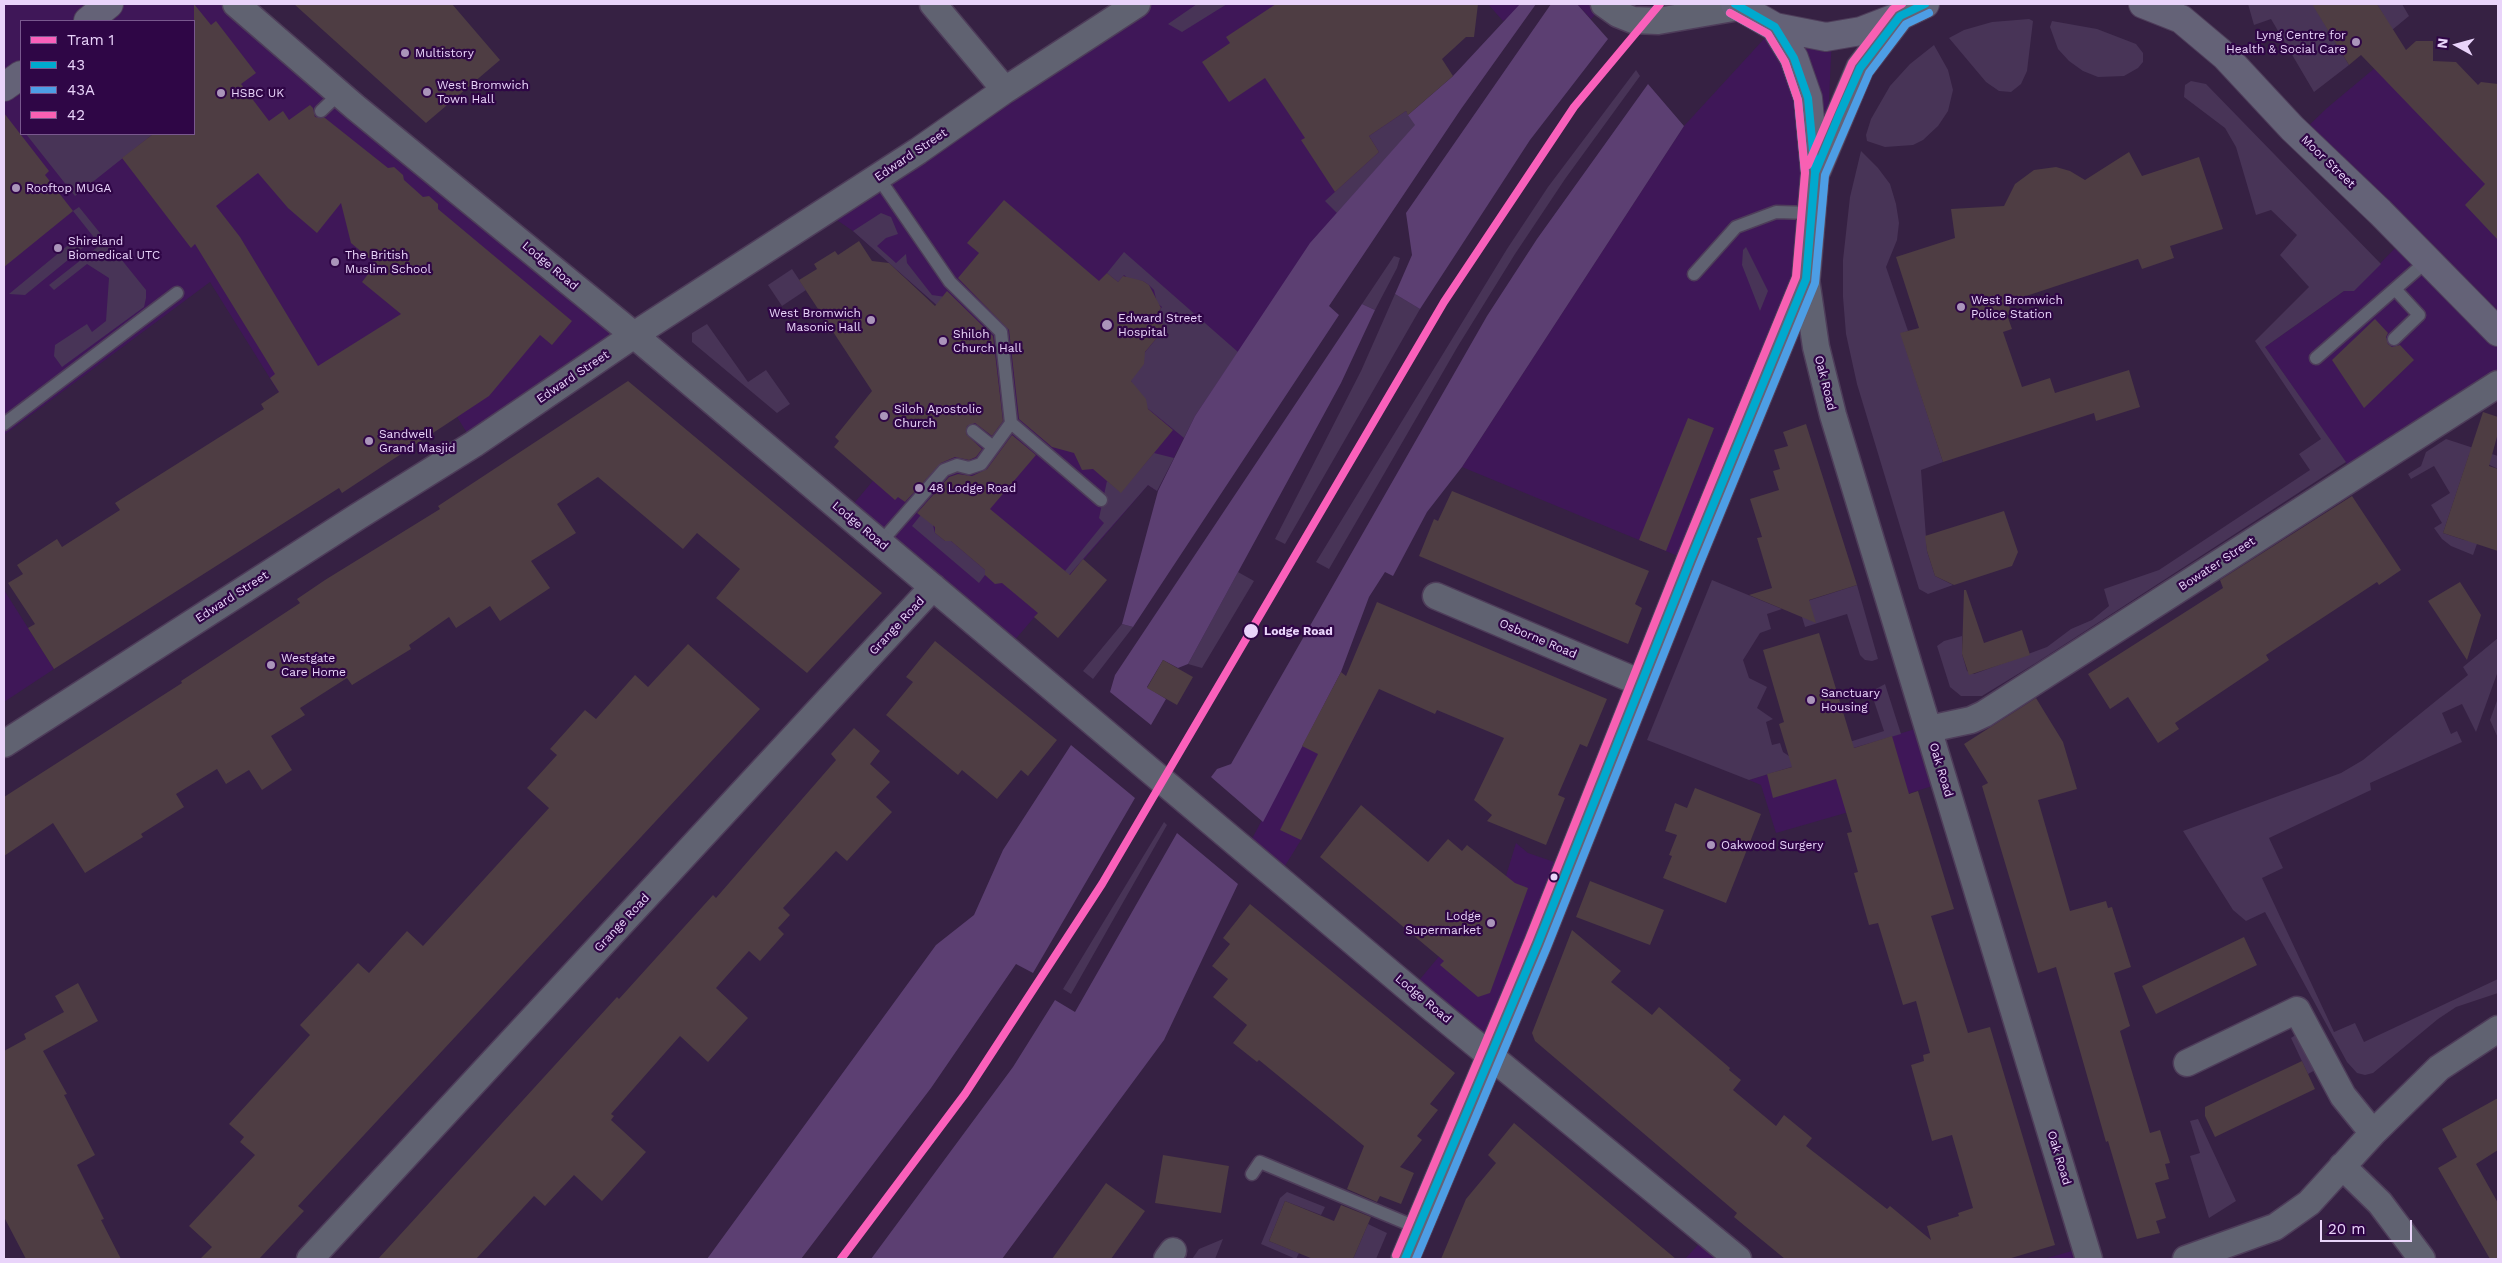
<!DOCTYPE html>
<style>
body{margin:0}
#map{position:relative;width:2502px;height:1263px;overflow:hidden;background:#362143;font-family:"Work Sans",sans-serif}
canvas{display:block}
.frame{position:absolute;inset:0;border:5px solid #e9d4fa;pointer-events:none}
.legend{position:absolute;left:20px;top:20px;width:175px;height:115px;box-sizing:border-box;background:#2f0646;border:1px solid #79588e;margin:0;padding:6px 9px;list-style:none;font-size:15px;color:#e9d4fa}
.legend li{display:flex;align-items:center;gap:10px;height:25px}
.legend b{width:25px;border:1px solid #79588e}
.north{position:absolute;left:2432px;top:20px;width:50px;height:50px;-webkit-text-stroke:4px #2f0646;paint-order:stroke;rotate:277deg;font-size:14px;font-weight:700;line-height:20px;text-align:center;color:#e9d4fa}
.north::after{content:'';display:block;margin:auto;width:18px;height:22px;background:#e9d4fa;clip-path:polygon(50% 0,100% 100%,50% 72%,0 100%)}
.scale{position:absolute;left:2320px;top:1220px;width:92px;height:22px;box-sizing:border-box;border:2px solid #e9d4fa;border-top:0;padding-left:6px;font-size:15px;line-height:18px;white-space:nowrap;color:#e9d4fa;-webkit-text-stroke:4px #2f0646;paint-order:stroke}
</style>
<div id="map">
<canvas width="2502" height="1263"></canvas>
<div class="frame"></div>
<ul class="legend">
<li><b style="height:6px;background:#fa60bb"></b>Tram 1</li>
<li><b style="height:6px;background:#00a9ce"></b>43</li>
<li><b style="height:6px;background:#4d9ee5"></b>43A</li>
<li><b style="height:6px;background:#f860b3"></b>42</li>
</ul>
<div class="north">N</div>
<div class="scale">20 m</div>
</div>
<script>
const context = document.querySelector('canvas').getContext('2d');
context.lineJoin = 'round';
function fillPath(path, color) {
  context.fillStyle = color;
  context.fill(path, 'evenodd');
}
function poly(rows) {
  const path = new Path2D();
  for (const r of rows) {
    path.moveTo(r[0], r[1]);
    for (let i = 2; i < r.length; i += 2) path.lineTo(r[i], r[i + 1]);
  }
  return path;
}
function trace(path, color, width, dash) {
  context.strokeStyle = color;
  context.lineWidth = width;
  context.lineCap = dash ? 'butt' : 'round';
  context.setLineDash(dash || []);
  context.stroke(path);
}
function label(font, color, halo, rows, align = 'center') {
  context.font = font + ' "Work Sans",sans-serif';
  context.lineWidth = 4.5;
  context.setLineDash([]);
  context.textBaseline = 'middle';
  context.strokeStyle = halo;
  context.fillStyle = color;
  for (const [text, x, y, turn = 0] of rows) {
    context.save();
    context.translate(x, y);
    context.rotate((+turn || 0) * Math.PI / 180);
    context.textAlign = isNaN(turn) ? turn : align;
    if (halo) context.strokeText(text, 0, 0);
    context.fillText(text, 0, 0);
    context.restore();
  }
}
fillPath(poly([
 [4,4,236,4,634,335,474,444,442,393,311,444,210,282,4,435],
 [21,21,194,21,194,134,21,134],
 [1137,4,1334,4,1416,125,1238,352,1195,416,1157,491,1148,485,1007,649,845,514,985,348,853,231,825,212],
 [1488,4,1527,4,1503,21],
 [1577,4,1605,4,1591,19],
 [1775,27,1832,35,1828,122,1806,279,1690,561,1462,467,1684,126],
 [2400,47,2498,151,2498,384,2355,476,2265,347,2344,291,2354,290,2405,238,2299,135,2327,108],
 [4,590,54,669,4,702],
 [1341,672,1373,701,1301,840,1278,877,1246,850],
 [1928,725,1945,782,1866,807,1776,833,1761,785,1749,780],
 [1516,843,1528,853,1569,867,1490,1056,1411,990,1506,876],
 [1708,1234,1738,1259,1685,1259],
 [2086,1247,2089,1259,2044,1259]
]), '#3f1758');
fillPath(poly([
 [1197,4,1227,4,1182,32,1168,24],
 [2248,4,2313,4,2349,65,2314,92,2271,19,2254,25],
 [2377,4,2402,4,2409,16,2392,30],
 [2029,19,2033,21,2027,71,2021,84,2011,92,1999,91,1986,82,1949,38,1964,30,1992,22],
 [2052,21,2097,29,2136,44,2143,53,2143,62,2138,68,2124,76,2098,77,2083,71,2069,61,2058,49,2050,27],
 [1934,45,1948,70,1953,90,1948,111,1938,126,1923,140,1913,145,1885,147,1867,141,1866,135,1871,119,1890,86,1910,64],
 [1636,70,1640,76,1565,179,1515,254,1458,346,1329,569,1316,562,1507,249,1548,187],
 [2191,81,2206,84,2381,264,2354,291,2344,291,2265,347,2346,462,2036,663,1982,696,1961,696,1950,687,1937,646,1944,641,1962,636,1962,654,1967,671,1974,674,2047,647,2071,629,2092,620,2109,606,2104,589,2159,570,2310,470,2299,454,2321,439,2255,341,2309,287,2280,255,2297,235,2271,210,2256,215,2236,147,2225,128,2184,97,2185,85],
 [1406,111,1416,125,1337,213,1325,201,1379,152,1369,136],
 [26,134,153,134,75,196],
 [1861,151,1878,168,1890,184,1896,204,1899,223,1897,240,1886,267,1908,331,1901,334,1943,462,1921,470,1927,551,1935,576,1953,585,1928,594,1919,589,1857,384,1846,334,1843,297,1843,260,1850,197],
 [79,207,146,290,146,298,144,307,62,367,54,356,55,345,87,324,92,332,106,321,109,278,87,264,54,290,49,285,100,245,73,211],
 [881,213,891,217,898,234,886,238,877,246,896,263,906,254,907,263,932,295,946,297,985,348,853,231],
 [78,237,85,246,25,295,9,294],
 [1746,247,1768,291,1760,311,1742,265,1743,250],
 [1124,252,1238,352,1195,416,1184,438,1146,407,1127,374,1166,327,1155,317,1162,307,1157,303,1154,290,1149,285,1143,281,1130,280,1124,275,1118,282,1107,273],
 [1394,256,1400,258,1397,268,1375,310,1362,304],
 [792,269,806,290,782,306,768,285],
 [1395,294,1420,309,1285,544,1275,539,1361,371],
 [707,324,748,382,766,370,790,404,777,413,692,342,692,333],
 [2446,439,2498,456,2498,469,2469,455,2443,533,2464,540,2478,541,2473,555,2451,546,2442,539,2434,528,2442,523,2431,505,2450,493,2434,466,2411,479,2408,474,2421,466,2426,452],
 [1154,453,1174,458,1157,491,1148,485,1069,575,1065,571,1104,523,1099,518,1107,481,1121,492],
 [924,511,936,521,933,525,935,533,945,541,951,541,985,570,985,575,979,583,912,526],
 [1238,572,1254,581,1202,668,1188,664],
 [1712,580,1782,609,1767,614,1771,629,1760,633,1743,660,1749,678,1767,687,1757,708,1773,719,1766,722,1772,745,1780,743,1783,752,1801,764,1749,780,1647,740],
 [1857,585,1878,659,1872,661,1865,660,1860,655,1847,614,1805,627,1798,604],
 [1122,624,1133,627,1093,679,1083,671],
 [2498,638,2498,671,2476,732,2462,704,2442,713,2451,734,2457,731,2462,742,2370,783,2371,790,2269,838,2283,868,2262,878,2334,1032,2355,1023,2364,1042,2498,979,2498,993,2456,1007,2438,1019,2373,1073,2365,1075,2357,1073,2347,1062,2265,912,2246,921,2233,910,2183,831,2341,773,2363,760,2468,675,2463,667],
 [1885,684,1901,734,1826,756,1824,750,1884,731,1873,698,1874,690],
 [2498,698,2498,738,2490,720],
 [1164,822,1167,825,1071,994,1063,989],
 [2297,1034,2317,1069,2308,1074,2291,1038],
 [2198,1119,2236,1201,2209,1218,2190,1156,2200,1153,2190,1121],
 [1287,1192,1325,1207,1321,1215,1285,1201,1269,1241,1299,1253,1296,1259,1261,1244,1280,1198],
 [1368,1224,1387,1233,1376,1259,1353,1259],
 [1223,1239,1215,1259,1192,1259,1199,1249]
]), '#483457');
fillPath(poly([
 [1520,4,1536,4,1461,109,1329,306,1339,315,1133,627,1122,624,1158,491,1195,416,1310,243,1415,125,1408,115,1453,76],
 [1551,4,1577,4,1608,39,1530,140,1420,309,1395,294,1412,255,1406,213],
 [1648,84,1684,126,1462,467,1427,512,1393,576,1385,572,1369,597,1341,672,1263,822,1211,777,1217,769,1231,764,1487,316,1537,239],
 [1362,304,1375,310,1341,383,1188,664,1178,668,1163,660,1147,687,1166,699,1151,725,1110,692,1115,675],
 [1071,745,1135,798,1033,973,1016,964,931,1088,801,1259,707,1259,936,945,974,915,1003,850],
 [1177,833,1238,884,1164,1040,1002,1259,871,1259,1013,1067,1055,1000,1075,1012]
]), '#5c3f72');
fillPath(poly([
 [194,4,211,25,216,21,256,73,241,84,269,121,283,111,289,120,310,105,313,108,315,117,325,118,388,168,394,167,403,175,404,180,413,188,423,197,429,196,438,204,438,209,572,321,552,345,540,335,489,396,342,493,339,488,54,669,28,628,35,624,8,583,23,574,17,565,57,539,62,547,120,510,115,503,264,409,261,404,279,392,270,378,275,374,195,244,191,248,122,158,153,134,194,134],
 [258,173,288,208,317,233,341,203,351,243,376,264,362,282,401,314,318,366,240,237,216,206],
 [294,4,452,4,500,60,426,123],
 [1276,4,1478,4,1474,37,1466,37,1442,59,1453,76,1408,115,1406,111,1369,136,1379,152,1335,192,1301,140,1305,138,1265,78,1229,102,1202,62,1230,43,1226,37],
 [2312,4,2377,4,2406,50,2416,41,2433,41,2433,61,2456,62,2478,85,2481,82,2498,84,2498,240,2465,205,2485,184,2361,55,2349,65],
 [4,113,49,171,45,175,73,211,4,267],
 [2129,152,2142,176,2199,157,2223,229,2170,246,2174,258,2142,269,2138,259,2008,302,2011,313,2007,315,2012,329,2003,332,2022,387,2050,378,2055,393,2129,370,2140,407,2096,421,2094,413,1943,462,1900,333,1919,328,1896,257,1955,238,1951,209,2004,206,2015,184,2034,170,2056,167,2070,171,2085,180],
 [1004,200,1099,281,1107,273,1118,282,1123,276,1143,281,1149,285,1161,308,1155,317,1166,327,1145,352,1144,364,1131,381,1146,399,1148,409,1173,430,1121,493,1093,469,1082,470,1074,453,1052,447,1019,419,1009,330,958,278,979,253,967,243],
 [859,241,872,261,889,263,935,306,947,291,993,336,1003,421,992,436,975,423,967,426,966,434,982,449,976,457,969,460,955,457,941,463,905,502,898,497,895,500,834,447,839,441,835,437,872,391,799,280,817,269,814,264,835,251,838,255],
 [2375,319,2388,333,2386,337,2388,344,2392,347,2400,345,2414,360,2364,408,2332,360],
 [628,381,882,593,807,673,716,598,740,569,697,533,683,549,598,477,557,504,576,533,531,561,550,588,500,621,490,606,456,628,449,617,409,645,411,649,352,685,347,678,300,708,305,715,271,736,292,770,262,790,249,770,226,784,217,769,176,794,184,807,141,834,143,837,85,873,53,823,4,856,4,797,182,683,181,681,300,603,297,599,325,580,440,509,438,506],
 [2483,412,2498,417,2498,433,2489,466,2498,469,2498,551,2443,533],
 [1688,418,1714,428,1666,551,1639,540],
 [1806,424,1857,585,1809,600,1816,623,1749,595,1772,588,1757,538,1762,537,1750,499,1779,490,1773,471,1780,469,1774,450,1788,446,1783,432],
 [1012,435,1036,455,990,509,1070,575,1083,559,1107,580,1058,638,1034,617,1038,613,1002,583,995,584,985,575,985,570,951,541,945,541,935,533,935,527,917,513,949,477,958,474,972,476,987,469],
 [1452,491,1649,571,1635,604,1642,608,1628,644,1419,556,1434,519,1438,521],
 [2352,496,2401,570,2379,585,2377,582,2266,655,2269,660,2175,723,2179,729,2158,743,2128,697,2110,709,2088,674,2223,588,2220,580],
 [2004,511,2018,552,2012,566,1954,585,1935,576,1927,551,1925,536],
 [2460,582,2481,615,2467,660,2428,601],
 [1964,590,1966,590,1984,643,2022,630,2030,655,1969,675,1962,654],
 [1377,602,1607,699,1587,747,1580,744,1558,795,1565,798,1546,845,1487,821,1492,815,1474,800,1504,738,1437,710,1435,714,1379,689,1301,840,1280,830,1318,754,1302,746,1341,672,1346,676],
 [1819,633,1854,748,1892,736,1909,794,1918,791,1954,909,1931,916,1968,1033,1990,1027,2055,1245,2008,1259,1785,1259,1734,1217,1737,1213,1535,1041,1532,1033,1572,930,1621,971,1611,982,1652,1015,1659,1007,1730,1068,1729,1070,1741,1080,1733,1090,1776,1126,1784,1115,1812,1138,1806,1146,1887,1209,1890,1206,1931,1240,1927,1226,1959,1216,1958,1213,1973,1208,1952,1135,1932,1141,1911,1065,1924,1061,1923,1055,1930,1053,1916,1001,1903,1005,1878,923,1869,925,1854,873,1858,872,1847,833,1852,832,1836,779,1773,798,1767,774,1792,767,1779,724,1784,722,1763,650],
 [935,641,1057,740,1028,776,1021,770,997,799,962,770,958,775,886,715,913,682,906,677],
 [688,644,760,709,298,1206,304,1211,259,1259,200,1259,212,1247,189,1226,255,1155,240,1142,244,1137,229,1124,310,1035,300,1025,358,963,369,973,407,931,423,946,549,808,527,788,557,755,550,749,585,710,596,719,635,675,648,687],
 [1163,660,1193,677,1177,705,1147,688],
 [2036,698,2063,742,2077,789,2038,800,2070,911,2106,901,2108,908,2112,907,2131,967,2114,973,2130,1026,2120,1031,2150,1133,2160,1130,2170,1163,2165,1164,2169,1179,2155,1183,2166,1218,2156,1221,2160,1233,2137,1239,2108,1141,2106,1142,2056,967,2038,973,1982,786,1988,783,1964,744],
 [854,728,880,751,870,764,890,782,876,797,892,812,847,861,836,851,783,908,790,915,778,928,784,934,760,961,749,951,716,988,748,1018,708,1062,680,1036,611,1114,614,1116,611,1120,646,1152,602,1201,574,1175,545,1206,534,1196,476,1259,378,1259,617,997,619,999,713,895,716,898,836,760,831,754],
 [1695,788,1761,814,1726,903,1663,878,1672,856,1669,855,1677,835,1665,831,1675,803,1687,808],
 [1361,805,1428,862,1448,839,1462,851,1467,845,1515,883,1528,888,1490,993,1478,997,1440,965,1444,961,1320,857],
 [1590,881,1664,910,1650,945,1576,917],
 [1250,904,1455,1073,1430,1104,1438,1110,1417,1136,1422,1140,1400,1167,1414,1173,1401,1204,1380,1196,1377,1202,1347,1189,1364,1146,1259,1060,1257,1062,1233,1043,1247,1025,1213,997,1228,979,1212,966,1230,944,1223,938],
 [2244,937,2257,965,2156,1014,2142,986],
 [78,983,98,1021,43,1051,67,1094,64,1095,95,1155,77,1165,104,1219,101,1220,121,1259,26,1259,4,1217,4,1051,26,1039,24,1034,64,1012,55,996],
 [2302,1061,2315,1089,2215,1137,2205,1116,2205,1107],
 [2498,1098,2498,1150,2476,1164,2498,1203,2498,1259,2490,1259,2438,1168,2457,1157,2442,1129],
 [1514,1123,1676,1259,1441,1259,1466,1199,1496,1163,1488,1155],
 [1163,1155,1229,1166,1221,1213,1155,1203],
 [1106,1183,1145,1211,1111,1259,1052,1259],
 [1285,1201,1334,1221,1341,1205,1371,1217,1353,1259,1313,1259,1269,1241]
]), '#4e3d43');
const lane = poly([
 [321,111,340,93],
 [878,177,950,282,1001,332,1011,423,981,464,969,468,957,465,944,470,880,543],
 [1694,274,1736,227,1776,212,1811,213],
 [2394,339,2419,315,2395,289],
 [2316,358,2428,260],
 [1011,423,1101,500],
 [4,424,177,293],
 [973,431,993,447],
 [1252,1174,1260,1162,1418,1228]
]);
const street = poly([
 [236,4,355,107,634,335,1427,1004,1738,1259],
 [933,4,1005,90],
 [1604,4,1618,14,1633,20,1658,21,1739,7],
 [1806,279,1816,347,1833,415,2089,1259],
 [1436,596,1641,683],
 [1929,729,1971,720,1984,714,2498,384],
 [4,744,357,517,474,444,634,335,918,151,1005,90,1137,4],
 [2187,1063,2297,1010,2343,1096,2373,1133],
 [2342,1166,2380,1203,2422,1259],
 [310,1259,933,587],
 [1167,1259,1173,1251],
 [2186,1259,2275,1227,2309,1203,2373,1133,2439,1068,2498,1029]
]);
const secondary = poly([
 [1735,4,1775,27,1826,37,1861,31,1900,16,1925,4],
 [2143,4,2181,19,2225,56,2292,128,2380,212,2498,332],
 [88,21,109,4],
 [4,87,21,75],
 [1817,170,1860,68,1900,16],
 [1405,1259,1538,943,1690,561,1806,279,1815,173,1808,98,1794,58,1775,27]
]);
trace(lane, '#4e3d5a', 15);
trace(street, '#4e3d5a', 29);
trace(secondary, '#4e3d5a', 30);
trace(lane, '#606271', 12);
trace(street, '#606271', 26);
trace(secondary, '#646277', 28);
trace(poly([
 [1735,4,1775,27,1794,58,1808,98,1815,171],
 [1405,1259,1538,943,1690,561,1806,279,1815,173,1839,115,1860,68,1900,16,1925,4]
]), '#00a9ce', 8);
trace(poly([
 [1730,13,1768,34,1785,62,1798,100,1805,172],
 [1416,1259,1547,947,1699,565,1815,283,1825,175,1869,73,1906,24,1929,13]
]), '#4d9ee5', 8);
trace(poly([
 [1808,165,1852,63,1893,9,1902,4],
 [1396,1255,1529,939,1681,557,1796,277,1805,173,1798,100,1785,62,1768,34,1730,13]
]), '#f860b3', 8);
trace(poly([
 [841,1259,965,1094,1102,884,1444,302,1574,107,1660,4]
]), '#fa60bb', 8);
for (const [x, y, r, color] of [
 [2356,42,5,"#aa95ba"],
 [405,53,5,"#aa95ba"],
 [427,92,5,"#aa95ba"],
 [221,93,5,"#aa95ba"],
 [16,188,5,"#aa95ba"],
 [58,248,5,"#aa95ba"],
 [335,262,5,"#aa95ba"],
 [1961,307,5,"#aa95ba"],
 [871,320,5,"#aa95ba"],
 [1107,325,6,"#aa95ba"],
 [943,341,5,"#aa95ba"],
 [884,416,5,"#aa95ba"],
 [369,441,5,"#aa95ba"],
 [919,488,5,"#aa95ba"],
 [1251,631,8,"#e9d4fa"],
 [271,665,5,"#aa95ba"],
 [1811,700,5,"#aa95ba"],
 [1711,845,5,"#aa95ba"],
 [1554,877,4.5,"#e9d4fa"],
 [1491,923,5,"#aa95ba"]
]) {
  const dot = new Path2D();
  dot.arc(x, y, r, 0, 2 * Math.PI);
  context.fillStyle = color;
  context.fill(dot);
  trace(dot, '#2f0646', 2);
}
label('12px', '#e9d4fa', '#2f0646', [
 ["Lyng Centre for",2346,35,"right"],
 ["Health & Social Care",2346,49,"right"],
 ["Multistory",415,53],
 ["West Bromwich",437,85],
 ["Town Hall",437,99],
 ["HSBC UK",231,93],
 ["Rooftop MUGA",26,188],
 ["Shireland",68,241],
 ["Biomedical UTC",68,255],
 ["The British",345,255],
 ["Muslim School",345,269],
 ["West Bromwich",1971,300],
 ["Police Station",1971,314],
 ["West Bromwich",861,313,"right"],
 ["Masonic Hall",861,327,"right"],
 ["Edward Street",1118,318],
 ["Hospital",1118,332],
 ["Shiloh",953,334],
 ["Church Hall",953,348],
 ["Siloh Apostolic",894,409],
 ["Church",894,423],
 ["Sandwell",379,434],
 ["Grand Masjid",379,448],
 ["48 Lodge Road",929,488],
 ["Westgate",281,658],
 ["Care Home",281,672],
 ["Sanctuary",1821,693],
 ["Housing",1821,707],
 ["Oakwood Surgery",1721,845],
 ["Lodge",1481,916,"right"],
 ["Supermarket",1481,930,"right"]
], 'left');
label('12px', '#e9d4fa', '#2f0646', [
 ["Edward Street",911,155,-34],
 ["Moor Street",2328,162,44],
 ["Lodge Road",550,266,40],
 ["Edward Street",573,377,-34],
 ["Oak Road",1825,383,76],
 ["Lodge Road",860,526,40],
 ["Bowater Street",2217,564,-33],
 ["Edward Street",232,597,-33],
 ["Grange Road",897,626,-47],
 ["Osborne Road",1538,639,23],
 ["Oak Road",1941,770,73],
 ["Grange Road",622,923,-47],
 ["Lodge Road",1423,999,40],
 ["Oak Road",2059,1158,73]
]);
label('bold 12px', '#e9d4fa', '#2f0646', [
 ["Lodge Road",1264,631]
], 'left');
</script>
